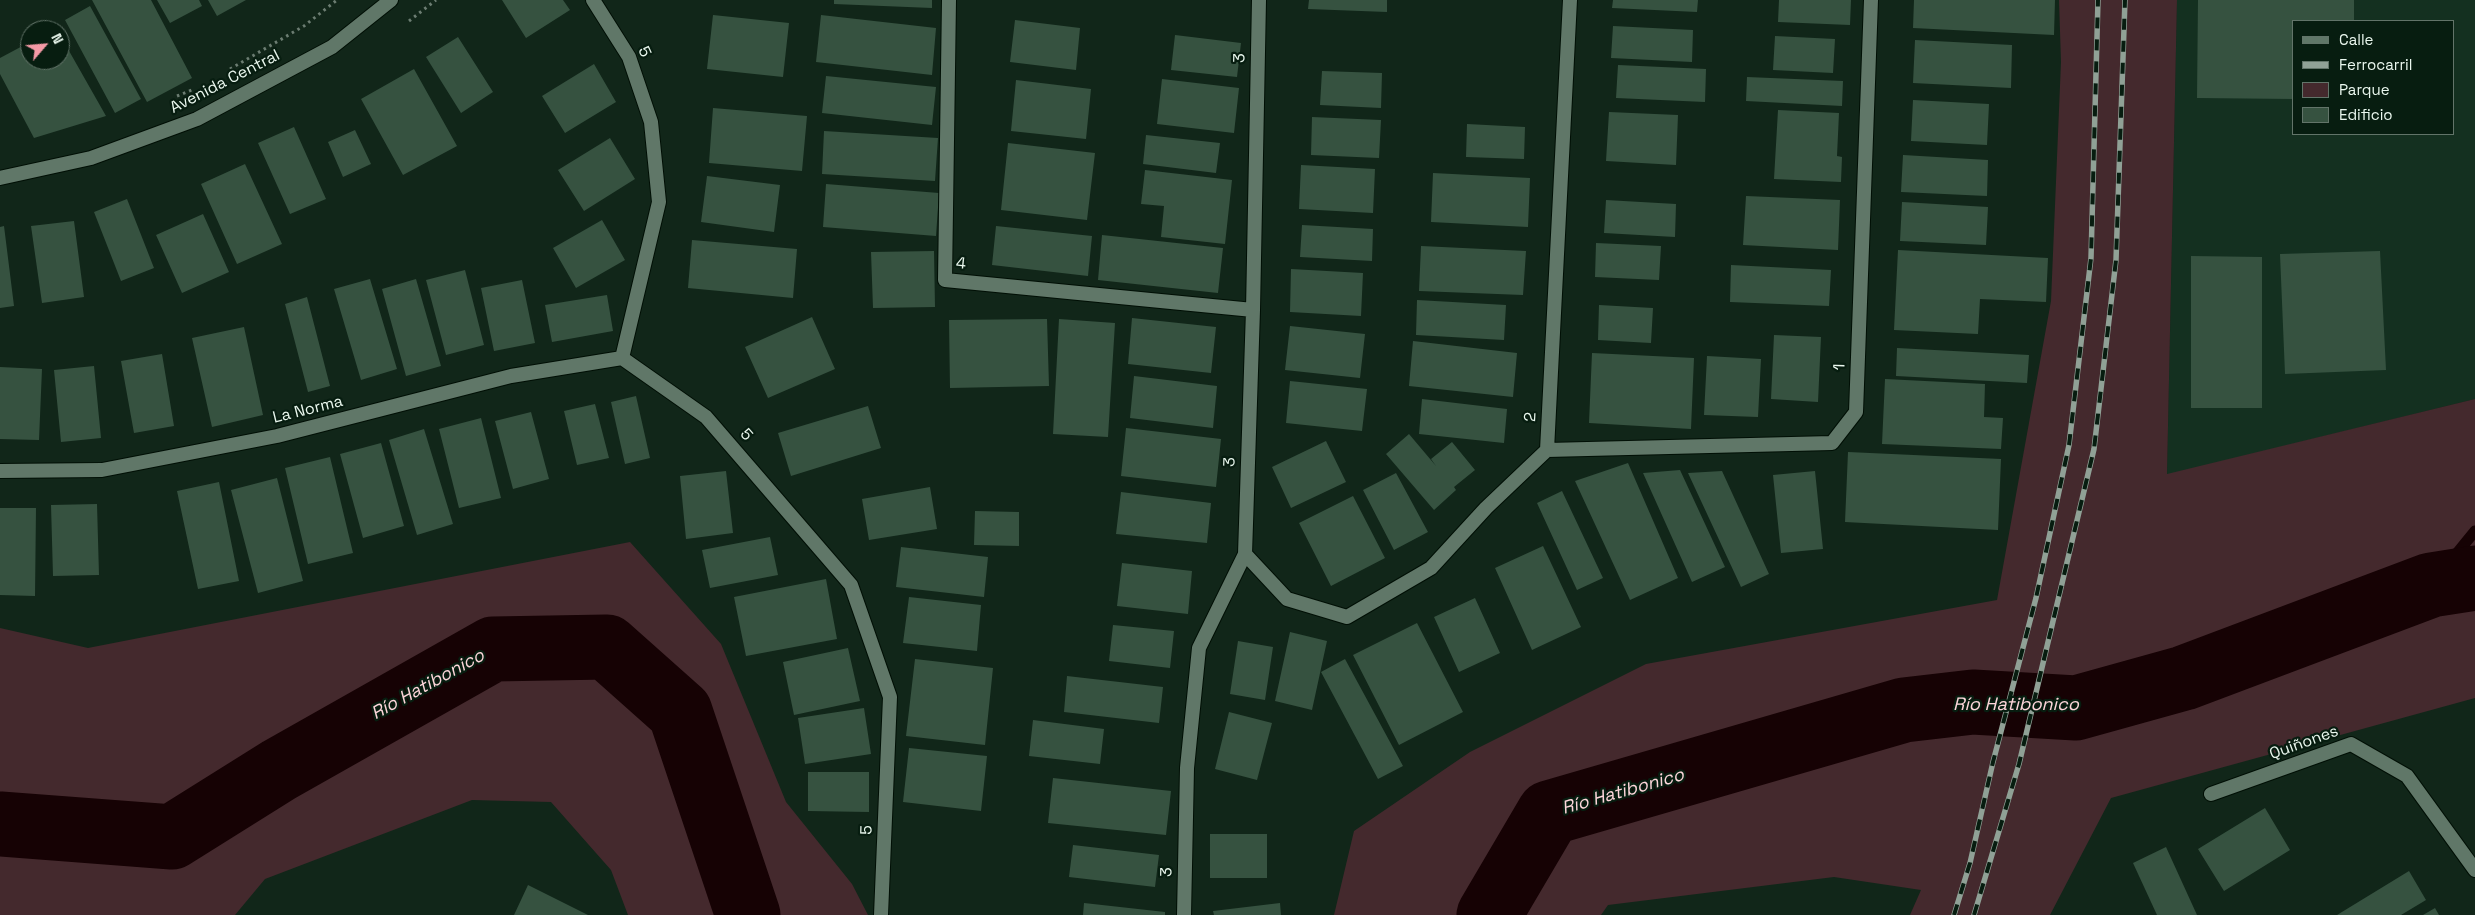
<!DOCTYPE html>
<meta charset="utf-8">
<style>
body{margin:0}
#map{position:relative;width:2475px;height:915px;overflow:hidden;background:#112619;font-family:"Space Grotesk",sans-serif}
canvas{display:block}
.legend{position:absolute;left:2292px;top:20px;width:162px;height:115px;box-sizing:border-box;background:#071d10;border:1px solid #627469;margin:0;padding:6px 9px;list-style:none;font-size:15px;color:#eaf7ee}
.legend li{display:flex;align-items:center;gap:10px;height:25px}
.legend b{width:25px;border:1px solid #627469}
.north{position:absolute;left:20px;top:20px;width:50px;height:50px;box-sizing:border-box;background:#071d10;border:1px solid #627469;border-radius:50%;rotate:63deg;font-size:14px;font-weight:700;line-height:20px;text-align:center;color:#eaf7ee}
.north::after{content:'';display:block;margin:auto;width:18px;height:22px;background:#f49aa6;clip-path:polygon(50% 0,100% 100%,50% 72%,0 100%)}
</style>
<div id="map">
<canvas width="2475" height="915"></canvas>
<ul class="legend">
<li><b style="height:6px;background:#607768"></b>Calle</li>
<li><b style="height:6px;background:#90a196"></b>Ferrocarril</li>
<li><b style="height:14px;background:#44292d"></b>Parque</li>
<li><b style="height:14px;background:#365240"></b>Edificio</li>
</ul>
<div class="north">N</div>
</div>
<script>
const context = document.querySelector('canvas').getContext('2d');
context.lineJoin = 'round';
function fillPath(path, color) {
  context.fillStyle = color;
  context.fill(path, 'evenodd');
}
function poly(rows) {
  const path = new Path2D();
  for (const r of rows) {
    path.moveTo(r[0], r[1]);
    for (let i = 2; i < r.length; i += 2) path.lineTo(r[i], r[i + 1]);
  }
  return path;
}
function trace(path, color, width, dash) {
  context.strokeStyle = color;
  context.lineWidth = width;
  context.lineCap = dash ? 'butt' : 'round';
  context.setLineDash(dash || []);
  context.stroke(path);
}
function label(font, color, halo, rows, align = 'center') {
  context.font = font + ' "Space Grotesk",sans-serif';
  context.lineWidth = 4.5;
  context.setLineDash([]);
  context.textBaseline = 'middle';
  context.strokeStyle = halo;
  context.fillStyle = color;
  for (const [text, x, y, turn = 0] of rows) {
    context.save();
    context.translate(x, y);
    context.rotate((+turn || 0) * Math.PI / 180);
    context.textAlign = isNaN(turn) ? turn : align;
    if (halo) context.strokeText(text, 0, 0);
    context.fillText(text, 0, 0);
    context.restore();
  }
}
fillPath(poly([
 [2177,0,2475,0,2475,399,2167,475],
 [2294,21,2454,21,2454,134,2294,134]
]), '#143020');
fillPath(poly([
 [2059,0,2177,0,2167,474,2475,399,2475,698,2111,798,2050,915,1910,915,1921,890,1834,877,1608,905,1601,915,1334,915,1354,831,1470,752,1646,664,1997,600,2051,301,2061,62],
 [630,542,721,644,786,802,852,884,868,915,628,915,611,870,551,802,472,800,265,879,235,915,0,915,0,628,88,648]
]), '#44292d');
trace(poly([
 [2431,585,2475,531]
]), '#160204', 11);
trace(poly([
 [0,824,172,837,279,770,493,649,607,647,680,712,748,915],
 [1489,915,1549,813,1904,710,1973,702,2076,708,2184,678,2431,585,2475,578]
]), '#160204', 65);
fillPath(poly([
 [92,0,151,0,192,78,147,102],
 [157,0,199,0,202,6,170,23],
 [208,0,246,0,217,16],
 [502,0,563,0,570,10,526,38],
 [834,0,932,0,932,8,834,4],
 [1309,0,1387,0,1387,12,1308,9],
 [1613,0,1698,0,1697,12,1612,8],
 [1779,0,1851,0,1850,25,1778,22],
 [1914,0,2055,0,2054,35,1913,28],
 [2198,0,2354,0,2354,21,2294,21,2294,99,2197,98],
 [90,6,141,99,115,113,65,20],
 [713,15,789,23,783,77,707,69],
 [821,15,936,28,932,75,816,62],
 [1015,20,1080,28,1076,70,1010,62],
 [1613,26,1693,30,1692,62,1611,58],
 [60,35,106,116,34,138,0,74,0,58,30,42,30,60,60,60],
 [1175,35,1241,43,1237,77,1171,70],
 [1775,36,1835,39,1833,73,1773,70],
 [458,37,493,92,461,113,426,57],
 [1915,40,2012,45,2011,88,1913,83],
 [594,64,616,102,565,133,542,96],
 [1618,65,1706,69,1705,102,1616,98],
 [414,69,457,146,403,175,361,99],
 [1322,71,1382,73,1381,108,1320,105],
 [826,76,936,87,932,125,822,113],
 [1747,77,1843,81,1842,106,1746,101],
 [1162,79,1239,88,1234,133,1157,124],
 [1016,80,1091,89,1086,139,1011,131],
 [1913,100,1989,104,1987,145,1911,141],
 [713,108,807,116,802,171,709,163],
 [1778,110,1839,113,1837,156,1842,157,1841,182,1774,179],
 [1609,112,1678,115,1676,165,1606,161],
 [1312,117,1381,120,1379,158,1311,155],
 [1467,124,1525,127,1524,159,1466,157],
 [294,127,326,199,290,214,258,143],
 [355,130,371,164,343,177,328,142],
 [824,131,938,138,935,181,822,174],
 [1146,135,1220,143,1216,173,1143,164],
 [610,138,635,179,584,211,558,170],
 [1008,143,1095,153,1087,220,1001,210],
 [1903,155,1988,160,1987,196,1901,192],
 [245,164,282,244,237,264,201,184],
 [1301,165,1375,169,1373,213,1299,209],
 [1145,170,1232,180,1225,244,1161,237,1164,206,1141,204],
 [1433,173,1530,178,1528,227,1431,222],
 [707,176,780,185,774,232,701,222],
 [826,184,939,193,936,236,823,227],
 [1746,196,1840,200,1838,250,1743,245],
 [127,199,154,268,121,281,94,212],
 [1606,200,1676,204,1675,237,1604,233],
 [1902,202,1988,207,1986,245,1900,241],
 [203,214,229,272,182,293,156,235],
 [602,220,625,260,576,288,553,248],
 [74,221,84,297,42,303,31,226],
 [1302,225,1373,229,1372,261,1300,257],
 [4,226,14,306,0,308,0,227],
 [996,226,1092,236,1088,276,992,265],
 [1102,235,1223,248,1218,293,1098,280],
 [692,240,797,249,793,298,688,288],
 [1596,243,1661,246,1659,280,1595,277],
 [1421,246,1526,251,1523,295,1419,291],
 [1898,250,2048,258,2046,302,1980,299,1978,334,1894,330],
 [934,251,935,307,873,308,871,252],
 [2380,251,2386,370,2285,374,2280,254],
 [2191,256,2262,257,2262,408,2191,408],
 [1731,265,1831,270,1829,306,1730,302],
 [1291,269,1363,273,1361,316,1290,312],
 [465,270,484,345,446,355,426,280],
 [370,279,397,369,361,380,334,289],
 [416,279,441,366,406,376,382,289],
 [522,280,535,343,494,351,481,288],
 [607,295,613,331,552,342,545,305],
 [307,297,330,386,308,392,285,304],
 [1417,300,1506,305,1504,340,1416,335],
 [1599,305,1653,308,1651,343,1598,340],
 [812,317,835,369,768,398,745,347],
 [1132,318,1216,327,1211,373,1128,364],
 [1047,319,1049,386,950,388,949,320],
 [1059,319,1115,323,1108,437,1053,434],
 [1290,326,1365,334,1360,378,1285,370],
 [244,327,263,415,212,427,192,338],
 [1774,335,1821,337,1818,402,1771,399],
 [1413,341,1517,353,1513,397,1409,386],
 [1897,348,2029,355,2027,383,1896,376],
 [1592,353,1694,358,1691,429,1589,423],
 [162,354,174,426,134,433,121,361],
 [1707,356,1761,359,1758,417,1704,415],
 [94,366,101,438,61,442,54,370],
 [0,367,42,369,39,440,0,439],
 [1134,376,1217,386,1213,428,1130,418],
 [1885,379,1985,384,1984,417,2003,418,2001,449,1882,444],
 [1290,381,1367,389,1362,431,1286,423],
 [636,396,650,458,625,464,611,402],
 [1422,399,1507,409,1504,443,1419,434],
 [595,404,609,458,577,465,564,411],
 [868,406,881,448,791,476,778,433],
 [531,412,549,479,513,489,495,421],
 [481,418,501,498,459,508,439,429],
 [1126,428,1221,439,1216,487,1121,476],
 [424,429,453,524,417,535,389,440],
 [1409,434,1436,466,1431,459,1452,442,1475,470,1454,487,1456,490,1434,510,1386,454],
 [1326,441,1346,482,1291,508,1272,467],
 [381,443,404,526,363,538,340,454],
 [1848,452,2001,459,1998,530,1845,522],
 [330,457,353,553,308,564,285,468],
 [1628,463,1678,578,1630,600,1575,481],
 [1680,470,1725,567,1692,582,1643,473],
 [726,471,733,533,686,539,680,476],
 [1722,471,1769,574,1741,587,1688,473],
 [1815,471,1823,549,1781,553,1773,475],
 [1396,473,1428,532,1394,550,1363,490],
 [277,478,303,581,258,593,231,490],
 [219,482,239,581,198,589,177,491],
 [930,487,937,529,869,540,862,499],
 [1562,491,1603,578,1577,590,1537,503],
 [1121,492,1211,503,1207,543,1116,534],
 [1353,496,1385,558,1331,586,1299,523],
 [97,504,99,575,53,576,51,505],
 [0,508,36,508,35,596,0,595],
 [975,511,1019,512,1019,546,974,545],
 [770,537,778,575,710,588,702,550],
 [1543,546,1581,627,1532,650,1495,568],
 [901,547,988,557,984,597,896,587],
 [1122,563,1192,571,1188,614,1117,606],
 [826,579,837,639,746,656,734,597],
 [909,597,981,605,977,651,903,643],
 [1475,598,1500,653,1459,672,1434,617],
 [1417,623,1463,712,1399,745,1353,655],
 [1113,625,1174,631,1170,668,1109,661],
 [1290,632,1327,641,1312,710,1275,701],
 [1238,641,1273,647,1265,700,1230,694],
 [848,648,860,701,794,715,783,662],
 [915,659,993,668,985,745,906,736],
 [1345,659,1403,766,1378,779,1321,672],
 [1067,676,1163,687,1159,723,1064,712],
 [864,708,871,754,805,764,798,718],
 [1229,712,1272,723,1257,780,1215,769],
 [1033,720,1104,729,1100,764,1029,756],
 [909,748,987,756,981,811,903,802],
 [808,772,869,772,869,812,808,811],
 [1053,778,1171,791,1166,835,1048,823],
 [2265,808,2290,850,2224,891,2198,849],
 [1210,834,1267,834,1267,878,1210,878],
 [1073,845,1159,855,1155,887,1069,877],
 [2166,847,2197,915,2157,915,2133,863],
 [2409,871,2426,900,2401,915,2337,915],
 [528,885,588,915,514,915],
 [1084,903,1165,912,1165,915,1083,915],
 [1280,903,1281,915,1214,915,1213,911],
 [2435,908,2439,915,2423,915]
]), '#365240');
const service = poly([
 [2211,794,2351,744,2407,776,2475,870]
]);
const minor = poly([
 [593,0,629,57,651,122,659,202,622,358],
 [949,0,945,280,1253,310],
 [622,358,706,417,851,585,890,697,881,915],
 [1547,450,1832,443,1856,412,1871,0],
 [0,471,102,470,277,436,511,376,622,358],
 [1245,554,1287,599,1347,617,1431,568,1486,508,1547,450,1570,0],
 [1184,915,1187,768,1199,648,1245,554,1253,310,1259,0]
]);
const tertiary = poly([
 [0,178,91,158,197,119,332,47,391,0]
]);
trace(service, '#000f05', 16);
trace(minor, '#000f05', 16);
trace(tertiary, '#000f05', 16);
trace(poly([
 [409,21,436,0],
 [230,69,304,26,337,0],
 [177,96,194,89]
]), '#6c7d72', 3, [2.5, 4]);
trace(service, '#607768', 14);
trace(minor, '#607768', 14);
trace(tertiary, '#607768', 14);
const rail = poly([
 [1954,915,1970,863,1993,762,2036,598,2069,445,2091,258,2098,0],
 [1974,915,2019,764,2094,449,2116,260,2125,0]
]);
trace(rail, '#90a196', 5.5);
trace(rail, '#071d10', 4, [11]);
label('16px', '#eaf7ee', '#071d10', [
 ["5",644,52,65],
 ["3",1240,58,-89],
 ["Avenida Central",225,82,-27],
 ["4",961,264,6],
 ["1",1840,367,-88],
 ["La Norma",308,410,-14],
 ["2",1531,417,-87],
 ["5",746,435,49],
 ["3",1230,462,-88],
 ["Quiñones",2304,743,-20],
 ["5",867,830,-88],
 ["3",1167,872,-89]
]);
label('italic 18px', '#fdd6da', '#071d10', [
 ["Río Hatibonico",428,685,-29],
 ["Río Hatibonico",2016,705],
 ["Río Hatibonico",1623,792,-16]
]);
</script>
